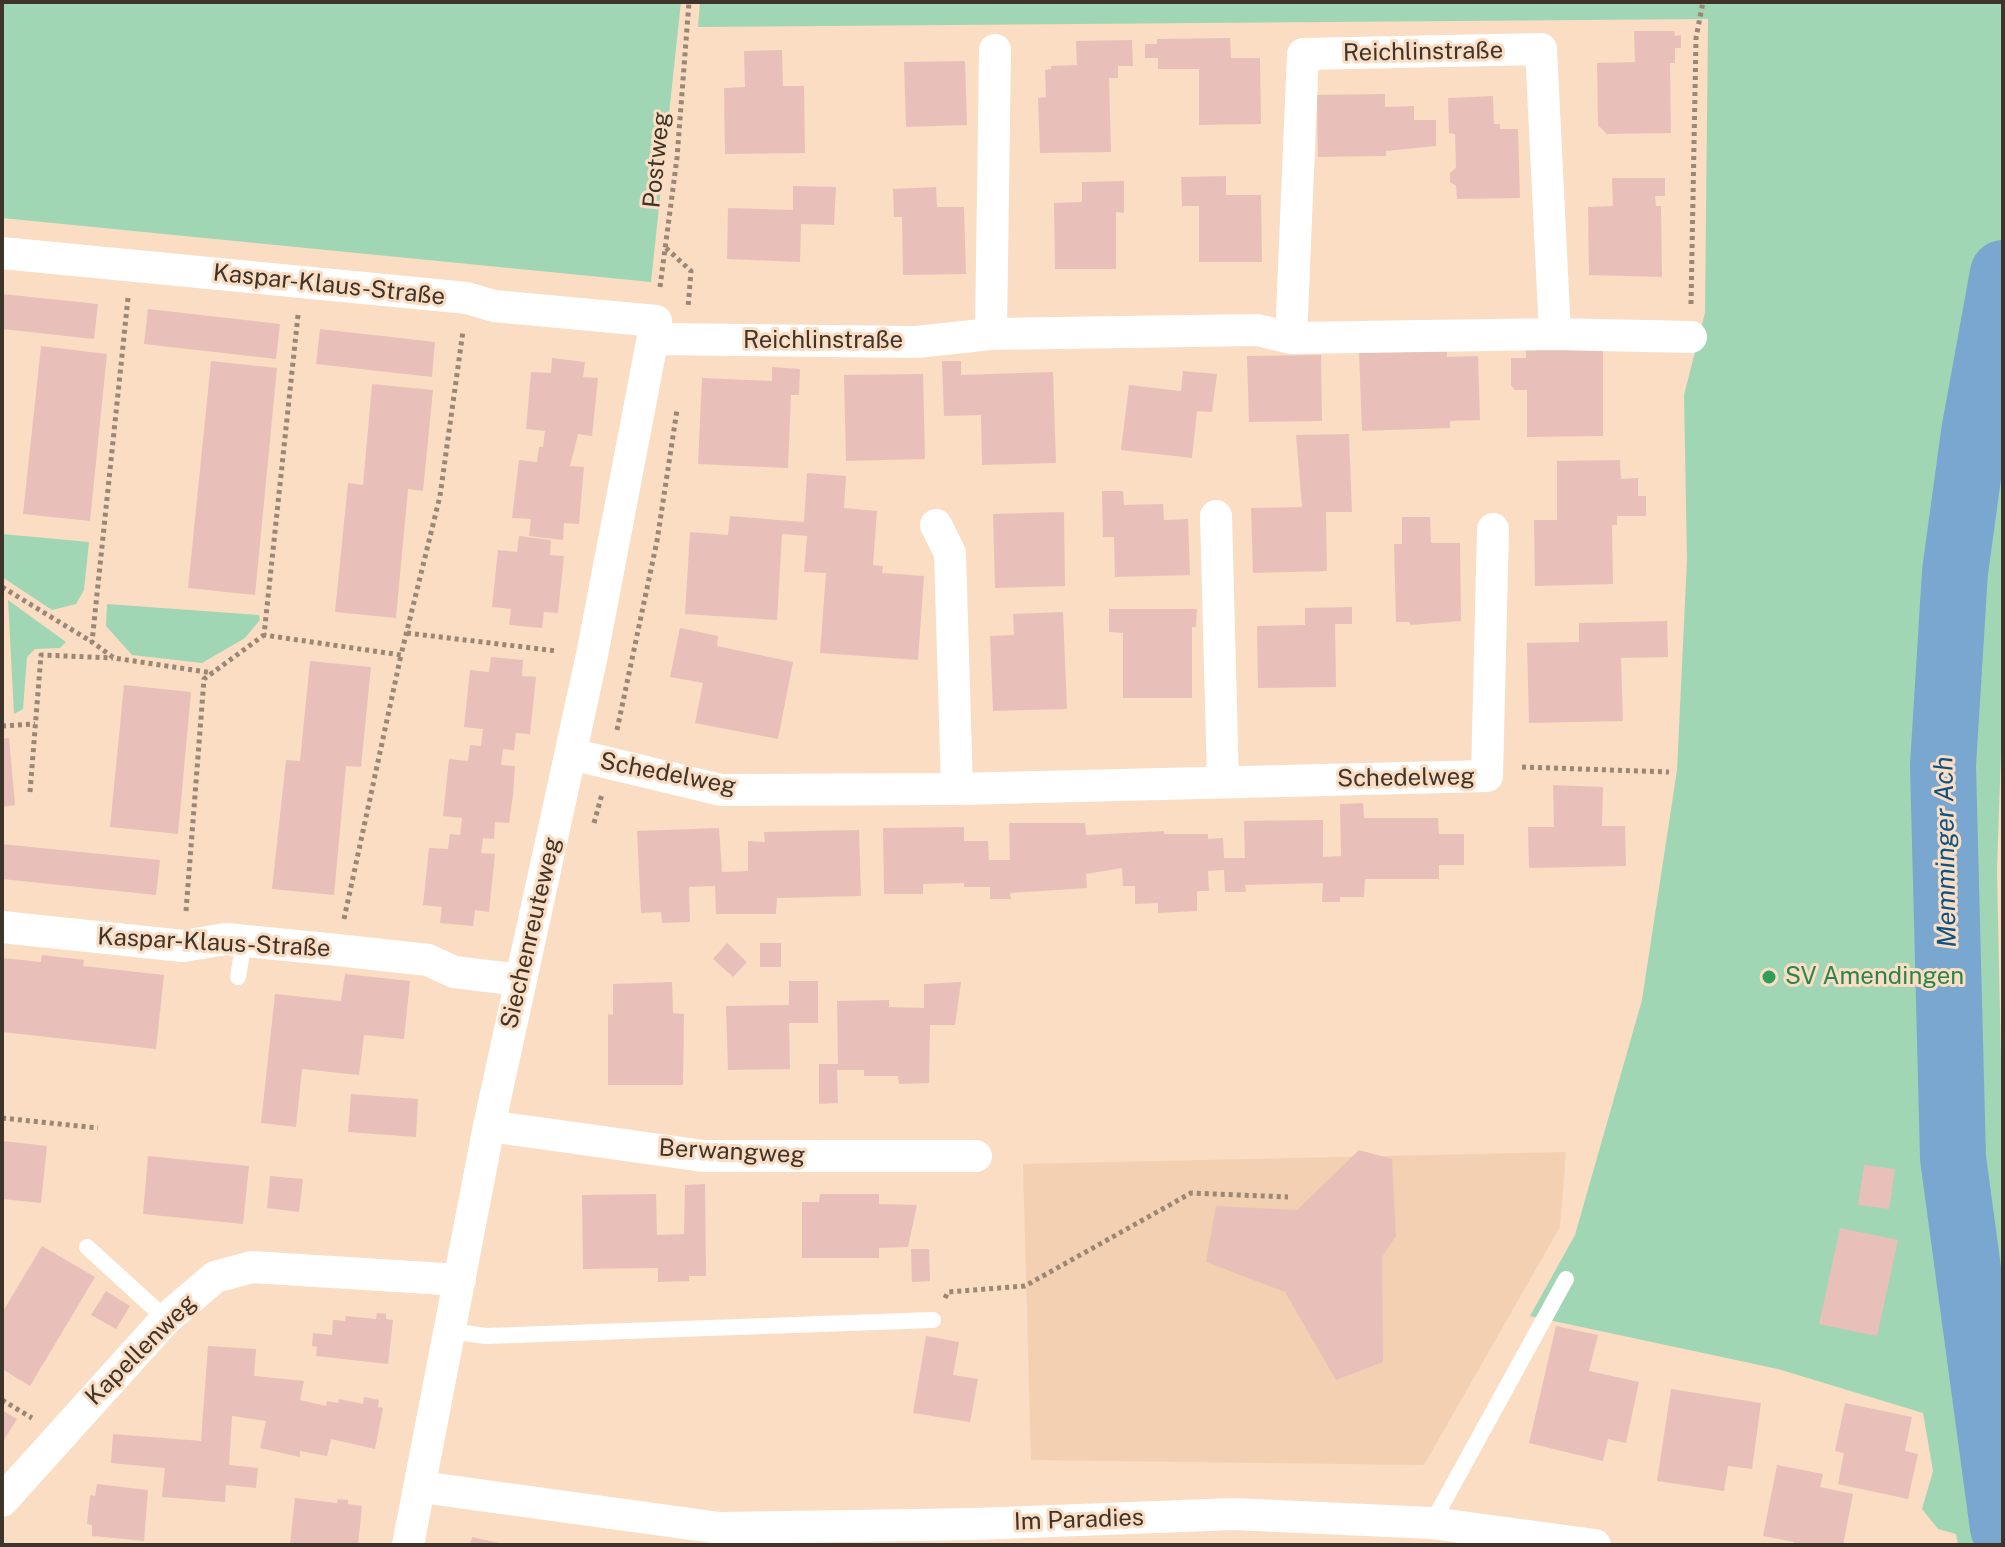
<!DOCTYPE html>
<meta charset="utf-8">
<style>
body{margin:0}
#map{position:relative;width:2005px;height:1547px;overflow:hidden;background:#faddc3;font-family:"Public Sans",sans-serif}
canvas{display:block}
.frame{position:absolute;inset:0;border:4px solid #3f342a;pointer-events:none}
</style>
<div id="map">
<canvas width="2005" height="1547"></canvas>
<div class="frame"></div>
</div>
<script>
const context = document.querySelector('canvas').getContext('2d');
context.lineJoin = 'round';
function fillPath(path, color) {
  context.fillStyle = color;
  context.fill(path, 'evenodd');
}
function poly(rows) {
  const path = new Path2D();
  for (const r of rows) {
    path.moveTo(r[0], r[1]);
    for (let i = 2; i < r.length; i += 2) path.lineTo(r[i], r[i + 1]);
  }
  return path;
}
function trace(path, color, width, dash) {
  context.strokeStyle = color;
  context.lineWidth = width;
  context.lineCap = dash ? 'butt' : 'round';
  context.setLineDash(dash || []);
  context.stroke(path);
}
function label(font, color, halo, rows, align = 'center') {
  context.font = font + ' "Public Sans",sans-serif';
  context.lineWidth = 6;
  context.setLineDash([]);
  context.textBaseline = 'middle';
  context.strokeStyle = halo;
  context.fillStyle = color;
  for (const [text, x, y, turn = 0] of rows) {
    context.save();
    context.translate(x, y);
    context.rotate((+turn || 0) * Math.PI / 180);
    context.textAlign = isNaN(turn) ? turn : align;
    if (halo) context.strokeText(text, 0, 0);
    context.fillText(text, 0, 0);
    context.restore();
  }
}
fillPath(poly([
 [1566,1152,1560,1227,1424,1465,1031,1460,1023,1164]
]), '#f3d0b1');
fillPath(poly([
 [2,2,681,2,651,282,2,218],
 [700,2,2003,2,2003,690,1997,870,2003,1157,2003,1545,1958,1545,1956,1534,1938,1529,1922,1509,1933,1471,1923,1413,1778,1369,1530,1316,1575,1235,1642,1000,1677,770,1687,560,1684,395,1705,313,1708,19,698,27],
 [2,534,89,542,84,590,76,604,52,610,2,577],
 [8,600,66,642,60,648,35,649,27,657,23,709,14,714],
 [107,604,259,615,260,620,245,638,202,663,132,655,106,626]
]), '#a1d6b5');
trace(poly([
 [2003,273,1974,433,1955,572,1943,765,1953,1158,2003,1528]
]), '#7aa7d0', 66);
fillPath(poly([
 [1634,31,1674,31,1675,36,1681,35,1681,48,1675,48,1675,63,1670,63,1671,133,1607,134,1598,125,1597,63,1635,62],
 [1230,38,1231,58,1260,58,1261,124,1199,125,1199,69,1158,69,1158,58,1145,58,1145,44,1157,44,1157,39],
 [1132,40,1133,66,1118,66,1118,78,1109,78,1111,152,1040,153,1038,98,1046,97,1045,70,1051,69,1051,66,1077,65,1076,41],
 [782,50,783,86,804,86,805,153,725,154,724,88,745,87,744,51],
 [965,61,967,125,906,127,904,62],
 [1385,94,1385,107,1414,106,1414,120,1436,120,1436,146,1386,151,1386,156,1318,157,1317,95],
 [1493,96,1494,124,1500,124,1500,129,1518,129,1520,198,1457,199,1456,186,1450,182,1450,173,1456,168,1455,134,1449,133,1448,98],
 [1226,176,1226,195,1261,195,1262,262,1199,262,1199,206,1182,206,1181,177],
 [1612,178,1665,178,1665,196,1655,196,1656,206,1661,206,1662,277,1589,275,1588,207,1613,206],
 [1124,181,1124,213,1116,212,1116,269,1055,269,1054,203,1082,202,1082,182],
 [793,186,836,187,834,225,801,224,800,262,727,259,728,208,793,210],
 [936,187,937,207,964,207,966,274,903,275,902,217,894,217,893,189],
 [2,294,98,304,94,339,2,329],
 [148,309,280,324,276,359,144,344],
 [320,329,435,342,432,377,316,364],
 [1603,344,1603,436,1527,437,1527,390,1515,390,1511,385,1511,358,1526,358,1526,345],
 [41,346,107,354,90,521,23,514],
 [1447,349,1447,357,1478,356,1480,420,1450,421,1450,428,1362,431,1359,352],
 [1321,355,1322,421,1249,422,1247,356],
 [552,358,585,362,583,377,598,378,592,436,578,434,570,466,584,467,579,524,564,523,563,540,529,536,531,519,512,518,519,460,537,462,539,447,543,447,545,431,526,429,531,372,551,373],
 [211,361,277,368,255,595,188,588],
 [942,361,961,361,961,375,1053,372,1056,463,982,465,981,415,944,416],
 [772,367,800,369,799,395,791,395,788,468,698,464,702,378,772,381],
 [1183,371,1217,374,1212,412,1197,411,1192,458,1121,450,1129,385,1181,391],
 [923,374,925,459,846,461,844,375],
 [372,384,433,390,423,491,408,489,396,618,335,612,348,483,363,485],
 [1349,434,1352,512,1326,512,1327,571,1253,573,1251,508,1302,507,1296,435],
 [1620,460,1621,479,1638,478,1638,496,1646,496,1646,516,1617,516,1617,525,1612,525,1613,584,1535,586,1534,520,1557,520,1557,461],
 [807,473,846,476,844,508,877,511,873,565,883,566,882,573,924,576,918,660,820,653,826,573,804,572,807,536,782,534,777,620,685,614,690,532,728,535,730,516,804,522],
 [1102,491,1123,491,1124,505,1163,504,1164,520,1188,519,1190,575,1115,577,1114,537,1103,537],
 [1064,512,1065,586,995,588,993,514],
 [1402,517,1430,517,1431,543,1460,543,1461,621,1410,625,1410,622,1396,622,1394,544,1402,544],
 [519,536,551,540,550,555,564,556,558,613,544,612,542,628,509,625,511,609,492,607,498,550,517,552],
 [1352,607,1352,624,1335,624,1336,687,1258,688,1257,626,1305,625,1305,608],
 [1109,609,1197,609,1196,627,1192,627,1192,698,1123,698,1123,633,1109,632],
 [1063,612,1067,709,993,711,990,636,1014,635,1013,614],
 [1667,621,1668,657,1621,658,1623,721,1529,723,1527,643,1579,642,1579,623],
 [680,628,718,636,717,646,793,662,778,739,695,723,703,683,670,677],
 [491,657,523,660,522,676,536,677,530,734,516,733,514,750,503,749,501,765,515,766,513,795,509,823,495,822,494,839,483,838,481,853,495,854,489,912,475,910,473,926,440,923,442,907,423,905,429,848,448,849,450,834,460,835,462,818,443,816,449,759,468,761,470,745,481,746,483,729,464,727,470,670,489,672],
 [310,661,371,667,361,767,346,766,334,895,272,889,286,760,300,761],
 [124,685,191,692,178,834,110,827],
 [9,738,15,805,2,807,2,739],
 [1553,785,1603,787,1602,826,1625,826,1626,866,1529,868,1528,827,1554,827],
 [1363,803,1364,818,1438,818,1439,834,1464,834,1464,865,1439,865,1439,879,1365,879,1364,897,1340,897,1340,902,1322,902,1323,883,1245,885,1246,892,1225,892,1224,870,1208,871,1209,891,1197,891,1197,911,1158,913,1158,903,1135,904,1135,886,1123,886,1122,868,1086,874,1087,888,1010,893,1011,899,990,899,990,887,964,887,964,883,923,884,923,894,884,894,883,828,964,827,964,841,988,841,989,860,1010,860,1009,823,1085,823,1086,835,1164,831,1164,834,1208,834,1208,839,1223,838,1224,858,1245,858,1244,821,1323,820,1323,857,1341,856,1340,804],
 [719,828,722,872,748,871,748,841,765,842,764,832,859,830,861,896,777,898,776,914,716,914,715,886,689,887,690,922,662,923,661,912,641,913,637,831],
 [2,844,160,860,156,895,2,879],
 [727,943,747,962,733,977,713,959],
 [760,943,781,943,781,967,760,967],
 [42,955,84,960,83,966,164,975,156,1049,2,1032,2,958,41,962],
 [345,974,410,981,404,1039,364,1035,359,1075,302,1069,296,1127,261,1123,275,994,341,1001],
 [789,981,818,981,818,1023,789,1023,790,1069,728,1070,726,1006,789,1005],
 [672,982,673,1013,684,1014,683,1085,608,1085,608,1014,613,1015,613,984],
 [961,982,955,1025,930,1025,929,1083,899,1084,898,1076,864,1076,864,1070,837,1070,838,1103,819,1104,819,1064,838,1064,837,1001,889,1000,889,1007,924,1008,924,984],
 [351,1094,418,1099,416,1137,348,1132],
 [2,1141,47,1146,41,1203,2,1199],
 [1359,1150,1392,1159,1396,1236,1382,1257,1383,1362,1336,1380,1285,1292,1206,1262,1216,1206,1297,1210],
 [148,1156,249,1166,243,1224,143,1214],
 [1864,1165,1895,1169,1889,1209,1858,1205],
 [270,1176,303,1179,299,1212,267,1208],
 [705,1184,706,1276,689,1276,689,1281,658,1282,658,1268,583,1269,582,1195,656,1194,657,1235,684,1234,685,1185],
 [820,1194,879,1194,879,1204,917,1205,908,1247,879,1248,879,1258,802,1258,802,1202,819,1202],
 [1840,1228,1898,1240,1877,1336,1819,1324],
 [42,1246,95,1277,30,1386,2,1369,2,1313],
 [911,1249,929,1249,930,1281,912,1282],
 [106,1291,130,1306,116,1329,91,1315],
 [377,1313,386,1314,386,1319,393,1320,388,1364,316,1356,317,1347,312,1346,313,1333,332,1335,333,1320,345,1321,346,1316,376,1319],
 [1556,1326,1598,1335,1589,1371,1639,1382,1626,1443,1608,1439,1603,1461,1529,1443],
 [926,1336,959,1342,953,1375,978,1379,970,1422,913,1413],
 [208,1346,256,1349,254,1376,304,1381,300,1400,326,1406,327,1401,338,1403,339,1399,363,1404,364,1397,379,1400,378,1407,383,1408,375,1449,331,1439,327,1456,300,1451,300,1457,260,1448,266,1421,232,1416,229,1465,258,1468,256,1488,226,1485,225,1502,162,1497,165,1468,111,1463,113,1434,201,1441],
 [1671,1389,1761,1403,1752,1469,1728,1466,1724,1491,1657,1481],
 [1845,1403,1912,1417,1905,1451,1918,1454,1908,1499,1838,1484,1844,1453,1835,1451],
 [2,1410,17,1419,2,1443],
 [1777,1465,1823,1474,1820,1487,1853,1494,1843,1545,1793,1545,1794,1542,1763,1536],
 [97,1484,148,1490,144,1541,92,1536,92,1525,87,1524,90,1495,95,1496],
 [295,1498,337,1503,338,1499,348,1500,348,1504,362,1506,358,1545,290,1544],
 [472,1537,504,1544,504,1545,470,1545]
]), '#e8c0b9');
trace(poly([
 [666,248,691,271,688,308],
 [660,287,677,158,689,2],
 [128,298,92,642,114,658,213,673],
 [1691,304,1696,38,1703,2],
 [298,315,264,635,401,655,440,496,463,331],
 [2,587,92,642],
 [407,633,557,651],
 [2,726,35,724],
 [617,730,657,541,677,410],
 [1522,767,1669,772],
 [30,792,41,655,113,658],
 [594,823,602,794],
 [186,911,204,679,264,635],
 [344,919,401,655],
 [2,1118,98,1128],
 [945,1298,948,1292,1025,1286,1191,1193,1288,1197],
 [2,1400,32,1418]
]), '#9a8775', 5, [4, 4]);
trace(poly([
 [238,977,244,941],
 [87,1247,166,1319],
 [449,1331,486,1336,933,1320],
 [1432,1523,1566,1279]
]), '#fff', 16);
trace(poly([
 [2,253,467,298,494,306,656,321,592,655,489,1126,408,1545],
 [991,334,995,50],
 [1291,338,1303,54,1541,49,1555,334],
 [654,339,916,342,991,334,1257,330,1291,338,1555,334,1691,337],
 [1216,516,1223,782],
 [936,525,950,553,957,789],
 [571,754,721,790,957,789,1487,776,1493,529],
 [2,927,183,946,226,939,337,950,428,960,454,972,520,980],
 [489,1126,703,1156,976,1156],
 [421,1487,720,1528,976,1524,1234,1514,1432,1523,1595,1545],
 [2,1501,166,1319,215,1277,252,1267,460,1280]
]), '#fff', 32);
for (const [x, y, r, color] of [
 [1769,977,8,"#2e9e5b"]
]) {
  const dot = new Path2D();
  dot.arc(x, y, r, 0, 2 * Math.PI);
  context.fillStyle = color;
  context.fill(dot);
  trace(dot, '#faddc3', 3);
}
label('24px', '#3f342a', '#faddc3', [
 ["Reichlinstraße",1423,52,-1],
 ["Postweg",657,160,-84],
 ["Kaspar-Klaus-Straße",329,285,6],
 ["Reichlinstraße",823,341],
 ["Schedelweg",668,774,11],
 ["Schedelweg",1406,778,-1],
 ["Siechenreuteweg",531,933,-77],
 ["Kaspar-Klaus-Straße",214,943,3],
 ["Berwangweg",732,1152,3],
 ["Kapellenweg",141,1350,-45],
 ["Im Paradies",1079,1520,-2]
]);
label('24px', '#27864d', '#faddc3', [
 ["SV Amendingen",1785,977]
], 'left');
label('italic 26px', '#0a5387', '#faddc3', [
 ["Memminger Ach",1946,852,-91]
]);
</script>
